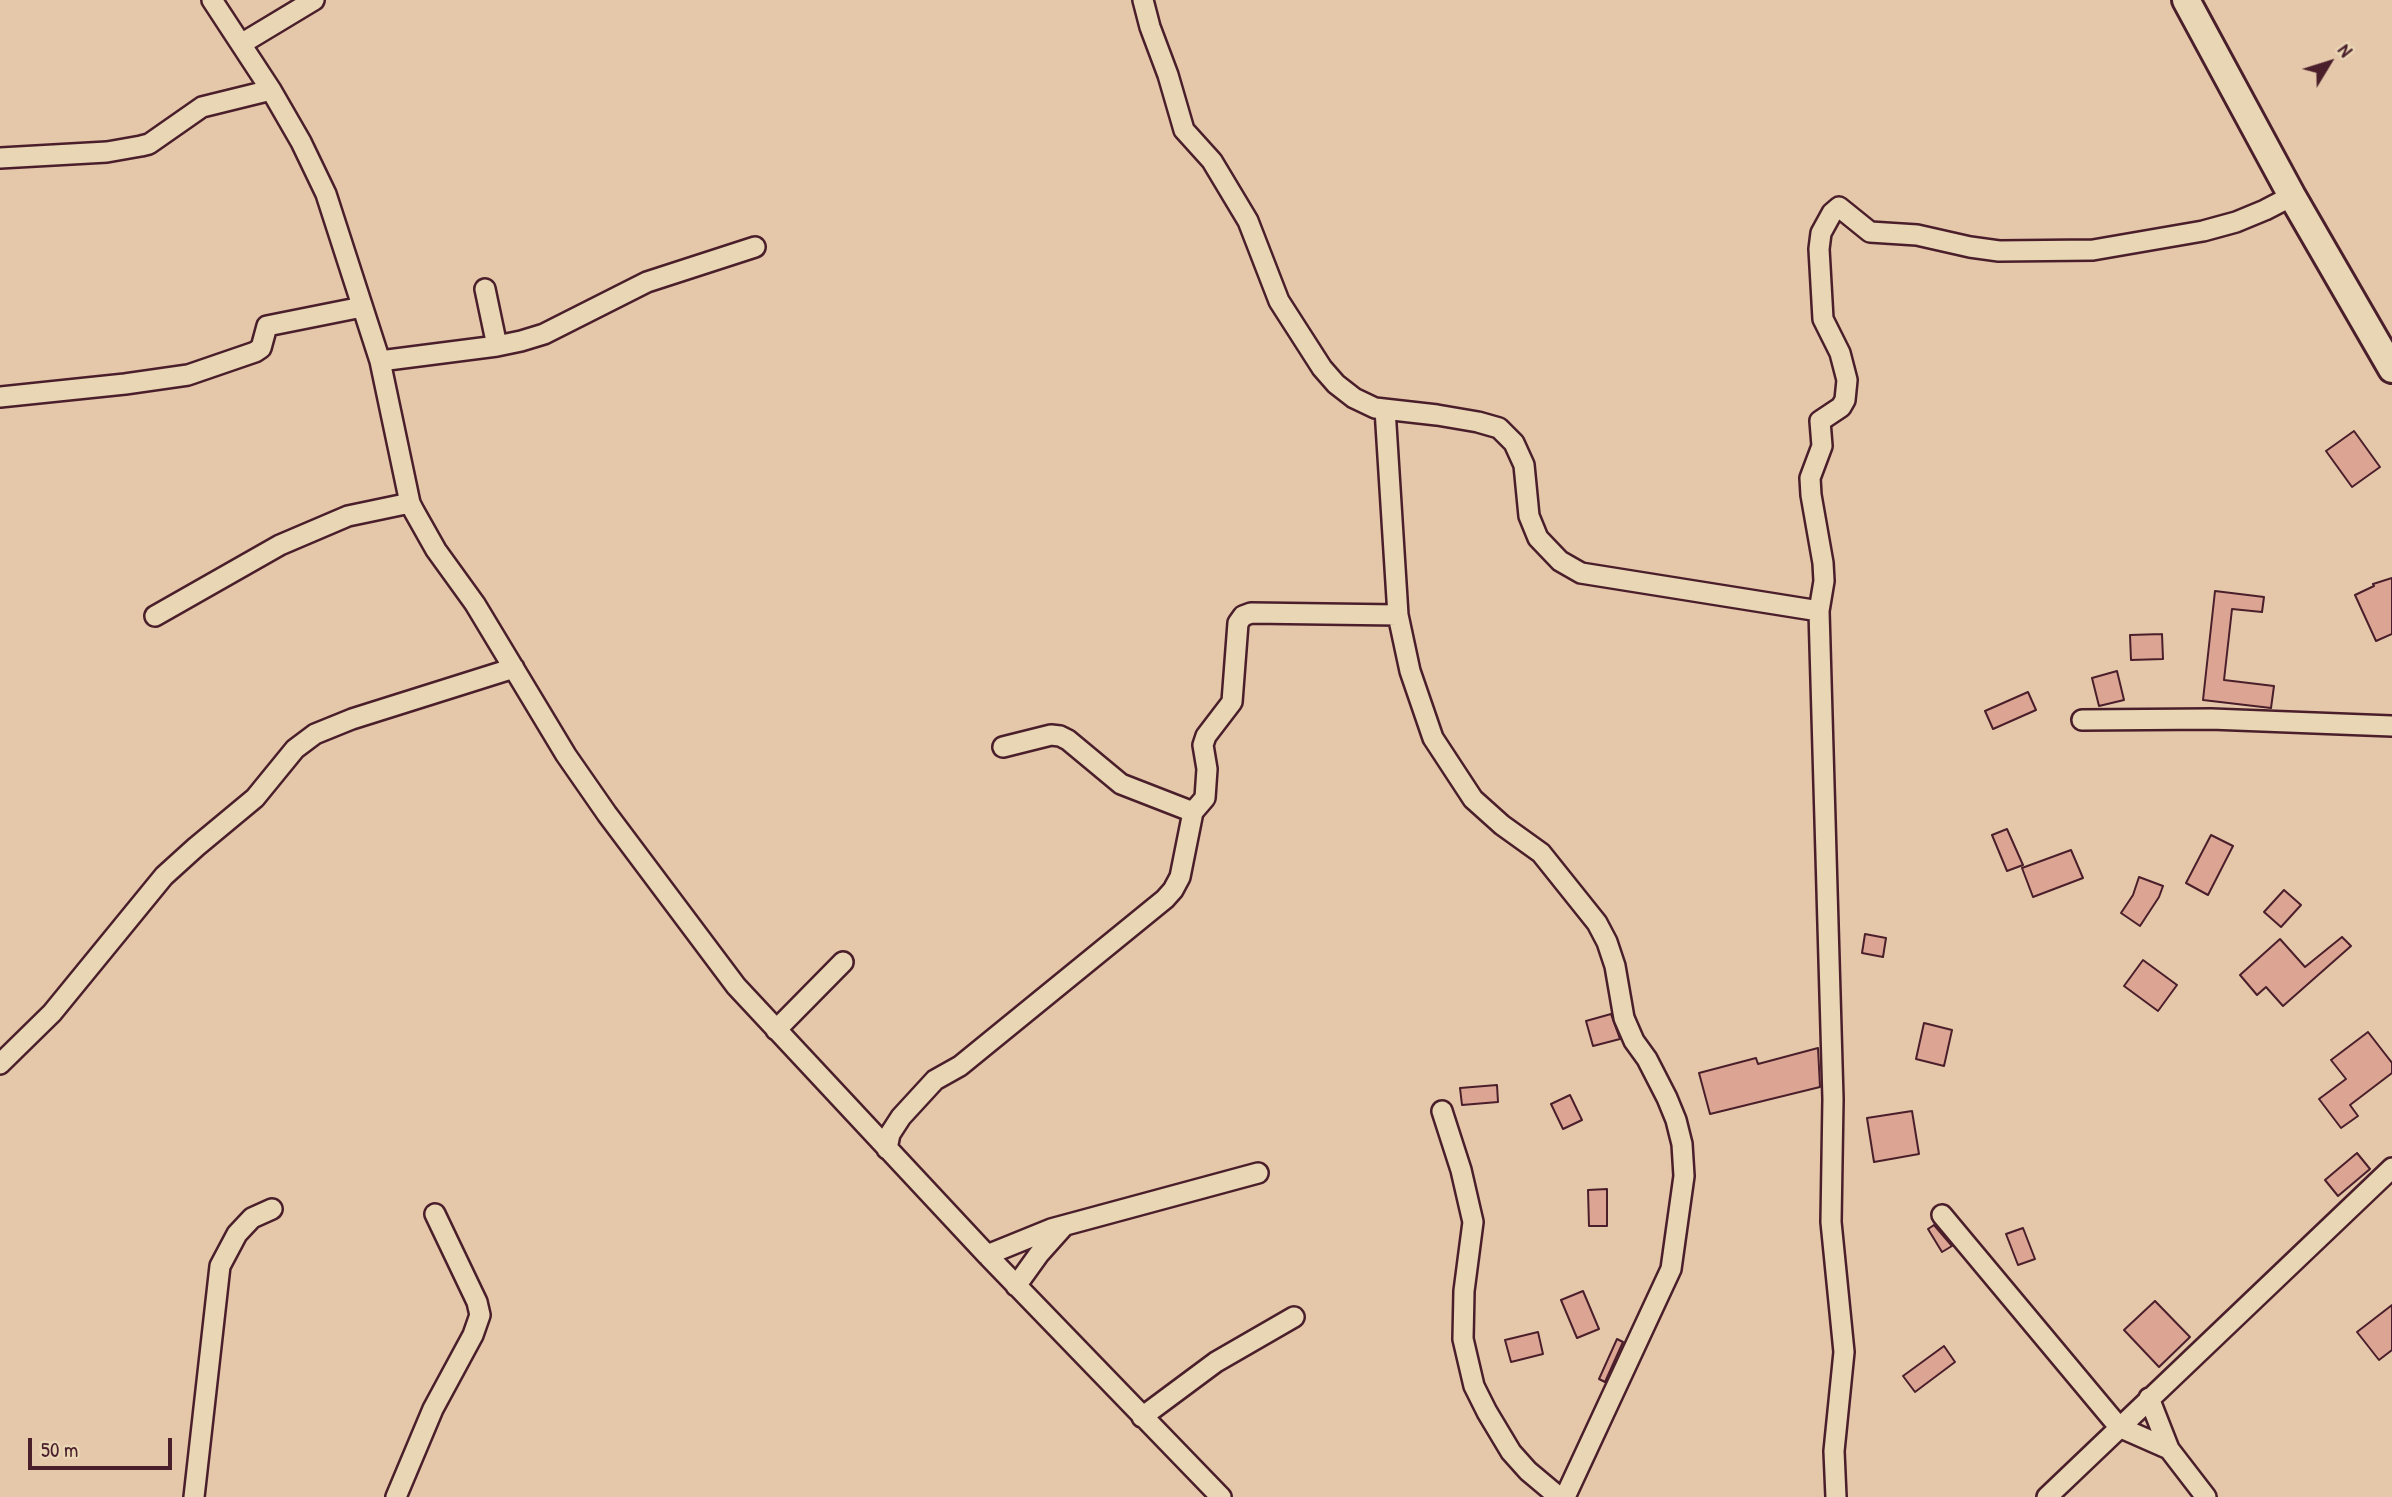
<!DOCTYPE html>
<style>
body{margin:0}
#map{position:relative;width:2392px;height:1497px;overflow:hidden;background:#e5c7aa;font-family:"Patrick Hand",sans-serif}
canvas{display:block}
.north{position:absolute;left:2294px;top:28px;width:70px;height:70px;-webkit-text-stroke:5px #e9d6b4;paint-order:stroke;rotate:52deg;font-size:19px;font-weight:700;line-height:28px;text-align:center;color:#4a1f2b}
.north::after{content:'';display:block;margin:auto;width:24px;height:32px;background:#4a1f2b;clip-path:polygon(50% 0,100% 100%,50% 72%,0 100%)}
.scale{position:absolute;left:28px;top:1438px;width:144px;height:32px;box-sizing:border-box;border:4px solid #4a1f2b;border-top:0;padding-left:9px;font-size:21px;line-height:24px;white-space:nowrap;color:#4a1f2b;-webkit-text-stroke:5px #e9d6b4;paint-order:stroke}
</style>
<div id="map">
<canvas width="2392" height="1497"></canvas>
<div class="north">N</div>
<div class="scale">50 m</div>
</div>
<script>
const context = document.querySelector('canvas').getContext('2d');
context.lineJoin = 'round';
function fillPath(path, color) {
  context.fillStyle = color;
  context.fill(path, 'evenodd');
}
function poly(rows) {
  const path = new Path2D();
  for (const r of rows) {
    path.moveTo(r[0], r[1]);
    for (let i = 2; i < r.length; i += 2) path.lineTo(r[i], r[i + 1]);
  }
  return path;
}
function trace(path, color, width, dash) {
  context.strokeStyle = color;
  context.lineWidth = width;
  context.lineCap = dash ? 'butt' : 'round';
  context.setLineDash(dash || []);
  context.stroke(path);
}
const building = poly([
 [2354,431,2380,467,2352,487,2326,451,2354,431],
 [2392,578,2392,634,2376,641,2355,595,2374,586,2373,584,2392,578],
 [2215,591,2264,597,2262,612,2232,609,2224,680,2274,686,2271,708,2203,700,2215,591],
 [2162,634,2163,659,2131,660,2130,635,2162,634],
 [2117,671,2124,700,2099,706,2092,678,2117,671],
 [2028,692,2036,710,1993,729,1985,711,2028,692],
 [2007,829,2023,865,2007,871,1992,835,2007,829],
 [2211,835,2233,846,2208,895,2186,883,2211,835],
 [2071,850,2083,878,2033,897,2022,868,2071,850],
 [2139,877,2163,886,2159,897,2140,926,2121,913,2133,895,2139,877],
 [2284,890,2301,905,2281,927,2264,912,2284,890],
 [1865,934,1886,938,1883,957,1862,953,1865,934],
 [2342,937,2351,946,2283,1006,2266,987,2257,995,2240,975,2280,939,2305,967,2342,937],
 [2143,960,2177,985,2158,1011,2124,986,2143,960],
 [1611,1014,1620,1039,1593,1046,1586,1021,1611,1014],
 [1924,1023,1952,1030,1944,1066,1916,1059,1924,1023],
 [2368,1032,2392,1063,2392,1073,2350,1105,2358,1116,2341,1128,2319,1099,2346,1079,2331,1060,2368,1032],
 [1818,1048,1820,1087,1710,1114,1699,1073,1756,1058,1758,1064,1818,1048],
 [1497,1085,1498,1102,1462,1105,1460,1088,1497,1085],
 [1570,1095,1582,1120,1563,1129,1551,1104,1570,1095],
 [1912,1111,1919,1154,1874,1162,1867,1118,1912,1111],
 [2357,1153,2370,1169,2338,1196,2325,1180,2357,1153],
 [1607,1189,1607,1226,1589,1226,1588,1190,1607,1189],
 [1934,1225,1952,1246,1942,1252,1928,1229,1934,1225],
 [2023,1228,2035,1259,2018,1265,2006,1234,2023,1228],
 [1583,1291,1599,1329,1577,1338,1561,1300,1583,1291],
 [2155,1301,2190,1337,2159,1367,2124,1330,2155,1301],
 [2392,1305,2392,1350,2379,1360,2357,1332,2392,1305],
 [1538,1332,1543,1354,1511,1362,1505,1340,1538,1332],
 [1617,1339,1623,1342,1605,1382,1599,1379,1617,1339],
 [1944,1346,1955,1362,1915,1392,1903,1376,1944,1346]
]);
fillPath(building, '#dca593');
trace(building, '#4a1f2b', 2);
const minor = poly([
 [212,0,271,90,301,142,326,194,380,361,410,503,414,511,436,550,475,604,566,755,607,814,736,986,987,1255,1221,1497],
 [1143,0,1150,27,1168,75,1184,130,1212,161,1248,221,1279,301,1322,368,1336,384,1354,398,1375,408,1437,415,1478,422,1499,428,1514,443,1524,465,1529,516,1538,538,1560,561,1581,573,1819,611],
 [241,44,314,0],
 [0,158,107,152,141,146,149,144,202,107,271,90],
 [485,289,497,346],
 [380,361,497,346,521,341,544,334,647,282,755,247],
 [0,397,125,384,188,375,255,352,261,348,267,326,362,307],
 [1385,409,1398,615,1410,671,1433,738,1473,799,1502,825,1541,853,1597,923,1607,942,1615,966,1624,1018,1634,1041,1647,1059,1667,1098,1676,1120,1682,1144,1684,1176,1671,1269,1565,1497],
 [155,616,280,545,348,516,410,503],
 [2082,720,2211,719,2392,726],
 [1003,747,1051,735,1060,736,1068,740,1121,784,1193,812],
 [776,1030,843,962],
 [0,1064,52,1013,164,876,196,847,255,798,295,749,315,734,352,719,514,668],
 [1442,1111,1461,1170,1473,1222,1464,1291,1463,1339,1474,1386,1487,1412,1511,1452,1528,1471,1559,1497],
 [887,1149,890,1134,901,1117,935,1080,960,1066,1165,899,1173,890,1180,877,1193,812,1205,798,1207,769,1203,745,1206,736,1232,702,1238,623,1243,616,1251,613,1398,615],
 [1942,1215,2119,1427,2169,1449],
 [987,1255,1051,1229,1258,1173],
 [1016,1286,1039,1254,1064,1226],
 [2149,1398,2169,1449,2206,1497],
 [1142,1417,1216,1362,1294,1317],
 [194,1497,220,1266,237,1234,252,1218,272,1209],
 [396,1497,433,1409,473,1335,480,1315,477,1302,435,1214],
 [1836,1497,1834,1451,1844,1352,1831,1222,1833,1099,1819,611,1824,581,1823,563,1811,495,1810,478,1822,446,1820,421,1841,407,1845,400,1847,380,1840,353,1823,319,1819,249,1821,233,1832,213,1839,207,1870,232,1917,235,1970,247,1999,251,2093,250,2203,231,2236,222,2265,210,2292,196],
 [2047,1497,2392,1168]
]);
const secondary = poly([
 [2186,0,2292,196,2392,369]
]);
trace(minor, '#4a1f2b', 24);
trace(secondary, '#4a1f2b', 32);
trace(minor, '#e9d6b4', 19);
trace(secondary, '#e9d6b4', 26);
</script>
